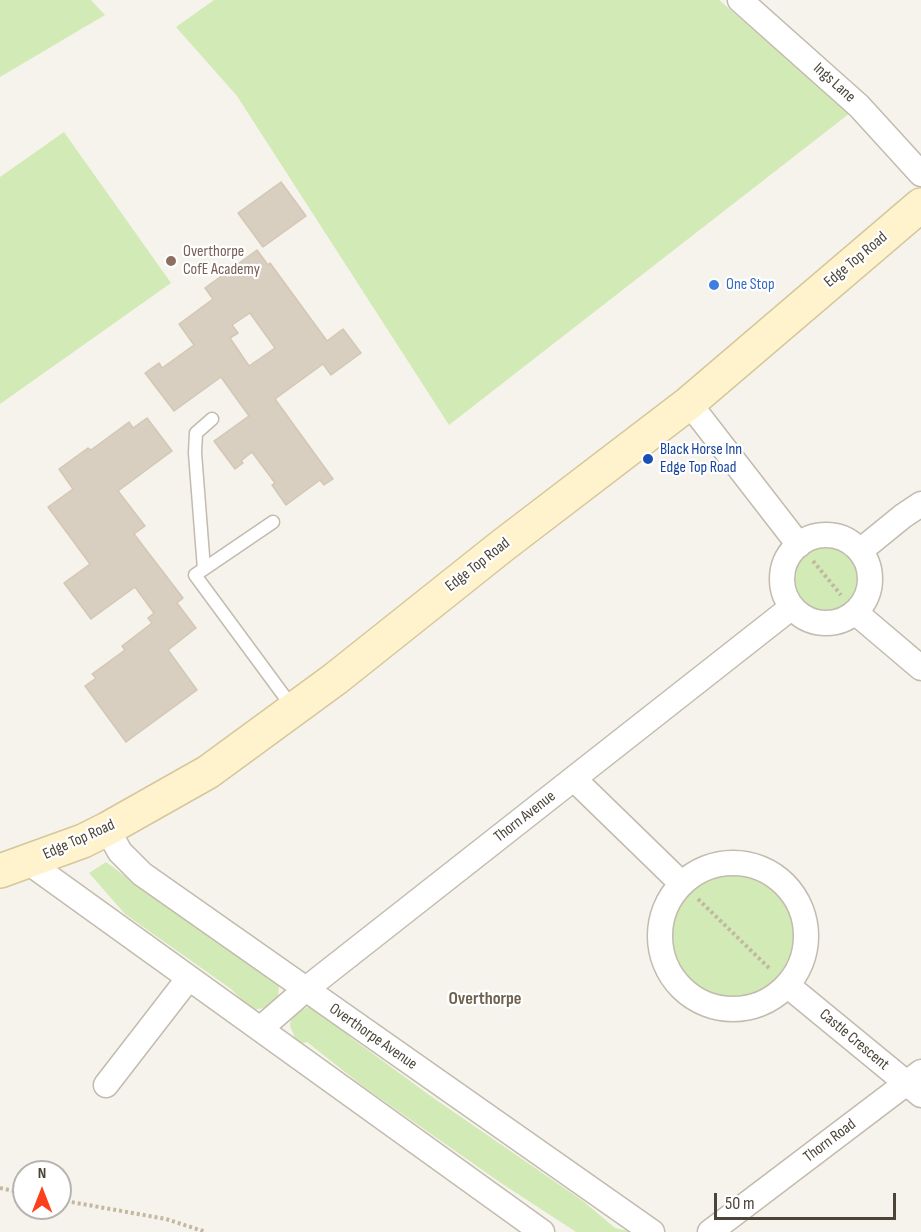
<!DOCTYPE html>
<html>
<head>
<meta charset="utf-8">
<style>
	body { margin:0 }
	#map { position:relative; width:921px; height:1232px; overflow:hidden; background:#f6f3ec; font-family:"Sofia Sans Condensed",sans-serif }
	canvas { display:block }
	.north { position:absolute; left:12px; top:1160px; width:60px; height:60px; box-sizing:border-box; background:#fff; border:2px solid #b7b4b0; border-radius:50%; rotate:0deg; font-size:16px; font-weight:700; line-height:24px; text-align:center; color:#4b4439 }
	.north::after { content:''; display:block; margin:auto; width:21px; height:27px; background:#fc3f1d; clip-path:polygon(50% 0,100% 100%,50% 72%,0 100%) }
	.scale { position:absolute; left:714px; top:1193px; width:182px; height:27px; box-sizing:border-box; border:3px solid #4b4439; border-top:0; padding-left:8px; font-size:18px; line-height:21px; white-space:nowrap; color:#4b4439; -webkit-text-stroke:4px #fff; paint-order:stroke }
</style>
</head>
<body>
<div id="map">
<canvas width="921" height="1232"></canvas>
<div class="north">N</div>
<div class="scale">50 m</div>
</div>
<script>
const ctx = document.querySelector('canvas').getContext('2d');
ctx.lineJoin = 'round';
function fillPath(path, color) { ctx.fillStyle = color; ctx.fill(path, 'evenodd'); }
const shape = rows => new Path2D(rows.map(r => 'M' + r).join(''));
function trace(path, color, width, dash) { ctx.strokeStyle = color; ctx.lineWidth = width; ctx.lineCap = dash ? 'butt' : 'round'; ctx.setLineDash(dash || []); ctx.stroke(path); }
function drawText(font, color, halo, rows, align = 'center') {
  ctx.font = font + ' "Sofia Sans Condensed",sans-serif'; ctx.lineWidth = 4.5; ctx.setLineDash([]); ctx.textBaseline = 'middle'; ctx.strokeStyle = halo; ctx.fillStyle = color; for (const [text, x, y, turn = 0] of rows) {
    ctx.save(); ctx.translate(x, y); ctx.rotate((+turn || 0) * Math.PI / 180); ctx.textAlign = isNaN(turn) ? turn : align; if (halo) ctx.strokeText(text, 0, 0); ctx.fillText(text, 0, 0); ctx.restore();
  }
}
fillPath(shape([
	[0,0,91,0,105,15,0,77],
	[214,0,719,0,850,113,449,425,237,96,176,27],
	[64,132,171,283,0,404,0,177],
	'782 579a44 44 0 1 1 88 0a44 44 0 1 1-88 0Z',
	[106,862,152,896,279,986,278,999,270,1007,252,1010,231,989,125,914,89,873],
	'660 936a73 73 0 1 1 146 0a73 73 0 1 1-146 0Z',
	[310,1006,348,1029,350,1037,432,1097,583,1201,615,1228,632,1232,576,1232,501,1183,364,1087,307,1042,298,1045,290,1026,291,1018,300,1011]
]), '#d2eab5');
const building = shape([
	[281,182,306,216,263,247,238,213,281,182],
	[257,250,268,265,270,263,327,341,343,329,361,353,331,375,323,364,275,399,333,479,324,485,320,480,286,505,272,485,275,483,252,452,241,461,243,463,235,469,214,441,249,416,221,377,174,411,145,373,159,363,162,368,194,345,179,324,213,299,205,288,257,250],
	[250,313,275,348,249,366,230,338,238,333,232,325,250,313],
	[147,418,172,451,118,491,145,526,134,534,183,598,177,603,196,628,168,650,197,690,126,742,85,686,96,678,92,674,125,650,122,646,152,623,148,618,154,613,135,587,91,619,64,583,90,564,48,507,73,489,59,469,88,448,91,450,129,422,133,428,147,418]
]);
fillPath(building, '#d8cfc1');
trace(building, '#d3c7b4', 1.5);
const lane = shape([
	[273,522,195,575,293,708],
	[204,569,195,453,196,433,212,419]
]);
const street = shape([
	[740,0,859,106,921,174],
	[689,403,799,545],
	'782 579a44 44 0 1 1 88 0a44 44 0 1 1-88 0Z',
	[860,551,903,516,921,504],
	[855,612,921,668],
	[574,779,682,884],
	[107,829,120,852,142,874,652,1232],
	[28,862,542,1232],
	'660 936a73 73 0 1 1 146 0a73 73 0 1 1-146 0Z',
	[787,985,921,1095],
	[260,1029,306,989,792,607],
	[106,1085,188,979],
	[710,1232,921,1072]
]);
const secondary = shape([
	[0,871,83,841,107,829,208,772,335,679,502,546,689,403,921,205]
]);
trace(lane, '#c2bbae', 15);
trace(street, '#c2bbae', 27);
trace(secondary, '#d6c79b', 36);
trace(shape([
	[813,561,841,595],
	[698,899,770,969],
	[0,1188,24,1193],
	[60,1200,166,1219,206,1232]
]), '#c4b79f', 4, [3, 3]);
trace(lane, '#fff', 12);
trace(street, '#fff', 24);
trace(secondary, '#fff3cd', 33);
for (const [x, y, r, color] of [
	[171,261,6,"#8d6e63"],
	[714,285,6,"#3f7fe0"],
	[648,459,6,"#1a4fb4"]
]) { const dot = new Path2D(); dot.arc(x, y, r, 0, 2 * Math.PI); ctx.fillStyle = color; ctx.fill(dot); trace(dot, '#fff', 2); }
drawText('16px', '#4b4439', '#fff', [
	["Ings Lane",834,83,42],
	["Edge Top Road",856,260,-40],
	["Edge Top Road",478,565,-38],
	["Thorn Avenue",525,817,-38],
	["Edge Top Road",79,840,-24],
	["Overthorpe Avenue",373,1037,35],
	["Castle Crescent",854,1040,40],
	["Thorn Road",830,1141,-37]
]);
drawText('16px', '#785e54', '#fff', [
	["Overthorpe",183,252],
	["CofE Academy",183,270]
], 'left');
drawText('16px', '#366cbe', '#fff', [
	["One Stop",726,285]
], 'left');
drawText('16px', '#164399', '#fff', [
	["Black Horse Inn",660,450],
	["Edge Top Road",660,468]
], 'left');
drawText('bold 18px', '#6e6250', '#fff', [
	["Overthorpe",485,999]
]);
</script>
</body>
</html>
